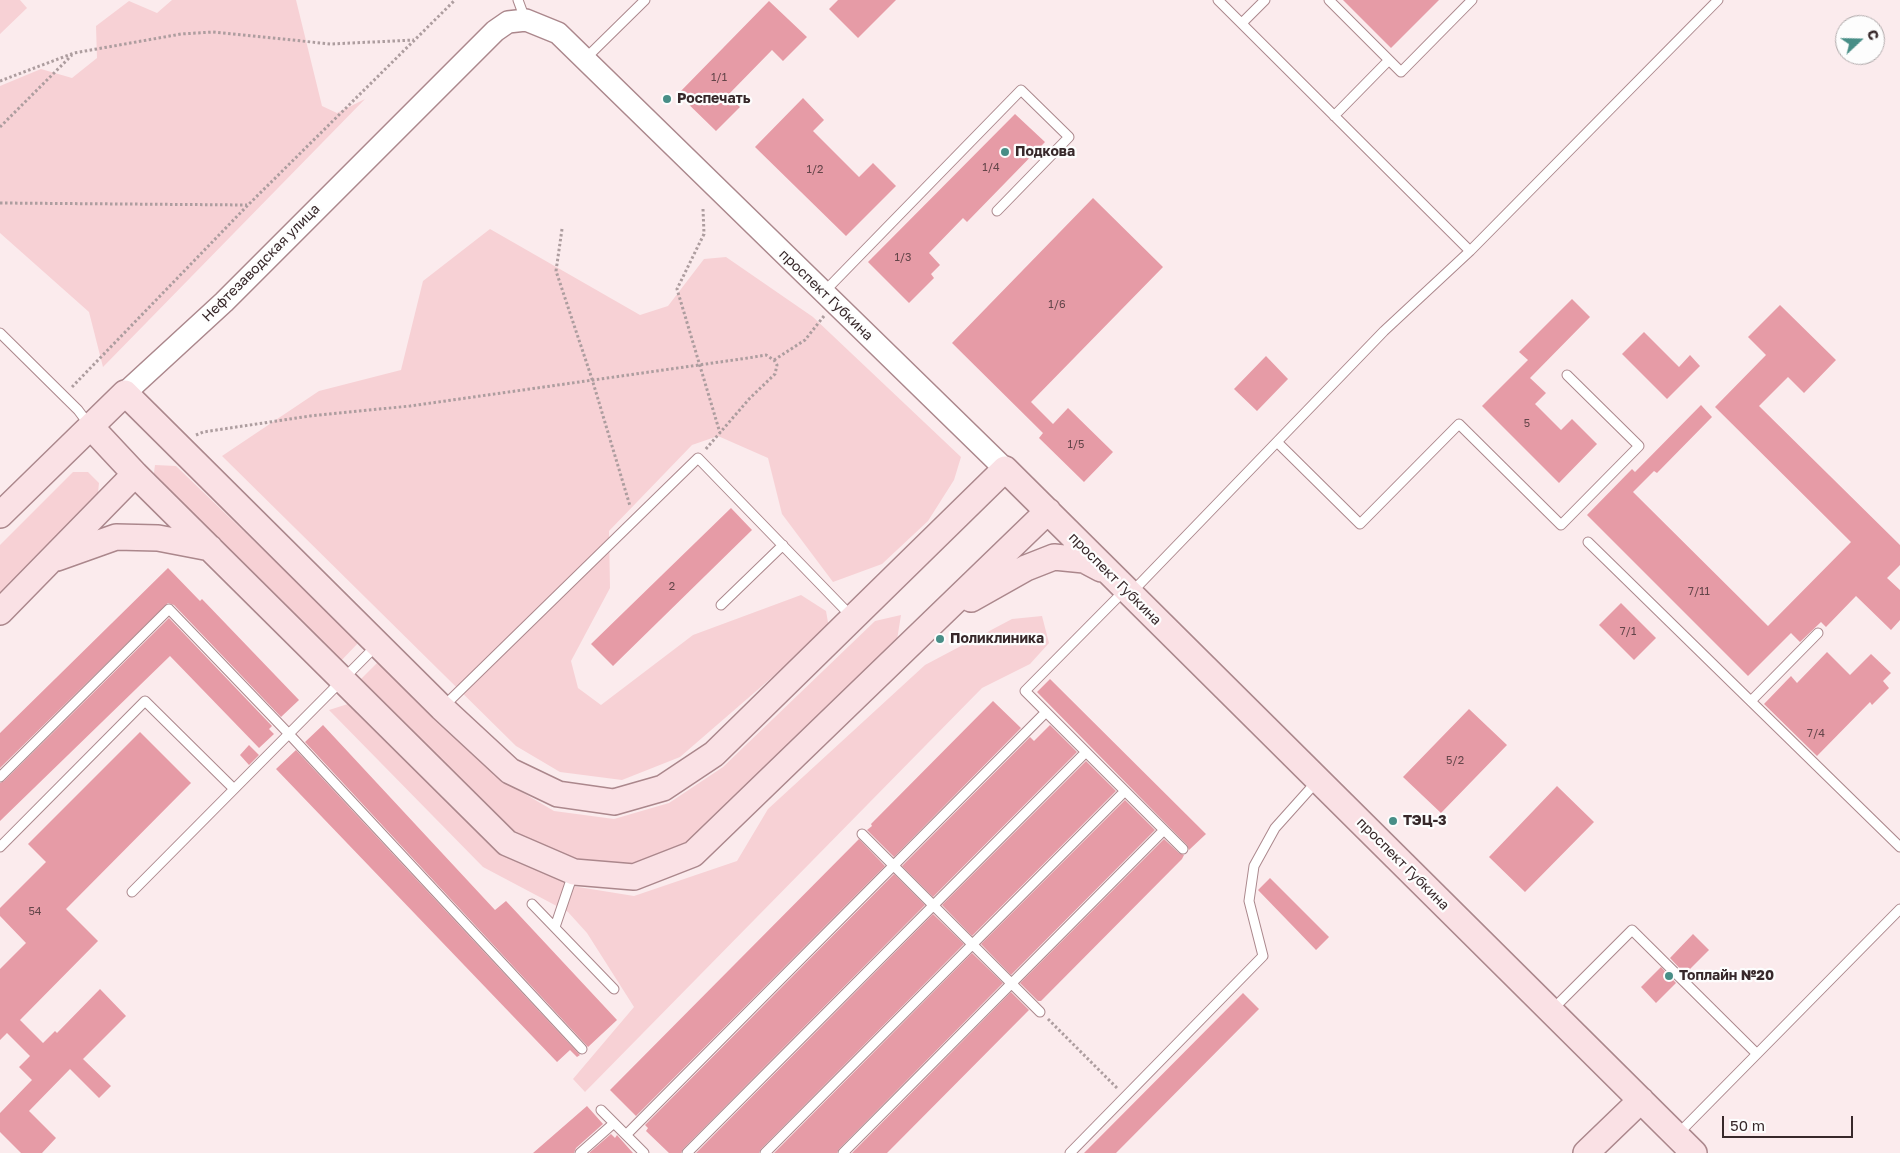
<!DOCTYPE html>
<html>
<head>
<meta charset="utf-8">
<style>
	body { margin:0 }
	#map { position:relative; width:1900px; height:1153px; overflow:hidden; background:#fbebed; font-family:"Golos Text",sans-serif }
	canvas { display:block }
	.north { position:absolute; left:1835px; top:15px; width:50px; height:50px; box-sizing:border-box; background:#fdfdfd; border:1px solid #aea8a9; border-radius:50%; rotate:69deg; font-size:14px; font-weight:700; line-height:20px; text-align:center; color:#37282a }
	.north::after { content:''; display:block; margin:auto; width:18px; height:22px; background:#488e87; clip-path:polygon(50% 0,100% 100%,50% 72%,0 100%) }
	.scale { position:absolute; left:1722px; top:1116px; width:131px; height:22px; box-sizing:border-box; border:2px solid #37282a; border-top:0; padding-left:6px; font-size:15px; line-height:18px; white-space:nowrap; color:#37282a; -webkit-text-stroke:4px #fdfdfd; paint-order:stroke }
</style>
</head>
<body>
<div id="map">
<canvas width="1900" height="1153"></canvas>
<div class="north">С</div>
<div class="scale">50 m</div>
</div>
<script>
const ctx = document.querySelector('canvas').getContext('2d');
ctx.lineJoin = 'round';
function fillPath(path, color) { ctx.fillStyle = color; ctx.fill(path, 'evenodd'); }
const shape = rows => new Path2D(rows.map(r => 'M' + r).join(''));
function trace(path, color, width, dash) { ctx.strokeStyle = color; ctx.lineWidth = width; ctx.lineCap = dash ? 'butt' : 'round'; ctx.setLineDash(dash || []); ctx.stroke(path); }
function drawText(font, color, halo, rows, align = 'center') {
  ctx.font = font + ' "Golos Text",sans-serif'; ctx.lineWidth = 4.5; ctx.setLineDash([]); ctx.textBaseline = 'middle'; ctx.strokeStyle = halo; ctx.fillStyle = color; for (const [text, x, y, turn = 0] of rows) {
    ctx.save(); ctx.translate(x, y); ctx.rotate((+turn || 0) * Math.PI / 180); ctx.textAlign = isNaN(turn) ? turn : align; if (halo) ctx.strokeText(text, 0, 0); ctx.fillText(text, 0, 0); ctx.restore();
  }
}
fillPath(shape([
	[0,0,20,0,27,8,0,34],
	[172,0,296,0,322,106,337,113,365,99,103,367,89,312,0,233,0,86,41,69,72,78,97,58,96,26,129,1,157,13],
	[490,229,640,315,668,306,704,259,726,257,813,317,961,457,954,480,928,521,882,564,833,582,782,514,768,458,718,436,692,445,609,531,610,588,571,661,578,688,601,705,693,635,801,595,826,611,829,628,680,757,622,780,560,772,516,746,222,456,319,391,401,370,423,281],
	[155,465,176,466,359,642,339,663,153,480],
	[73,472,88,472,99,483,97,502,0,599,0,545],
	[901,615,896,646,688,845,630,869,575,862,514,836,358,682,379,661,503,781,554,811,614,819,669,803,723,767,875,621],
	[1042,616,1049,643,1030,664,982,688,585,1092,573,1079,634,1007,587,933,568,912,483,867,329,710,351,703,504,855,572,886,634,896,737,861,768,809,925,665,1012,619]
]), '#f7d1d5');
fillPath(shape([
	[838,0,896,0,858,38,829,9],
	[1343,0,1439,0,1391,48],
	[769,1,807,37,783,61,772,50,728,95,740,107,716,131,678,94],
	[803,98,824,120,813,131,859,177,873,163,896,186,846,236,755,147],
	[1015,114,1045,142,967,222,963,218,929,253,940,265,931,274,934,278,909,303,868,262],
	[1093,198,1163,267,1031,402,1053,424,1068,408,1113,452,1084,482,1039,438,1043,433,952,343],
	[1572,299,1590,317,1530,378,1546,393,1535,404,1561,430,1572,419,1597,444,1559,483,1482,406,1528,360,1519,352],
	[1780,305,1836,360,1804,393,1788,377,1759,406,1900,545,1900,565,1887,578,1900,590,1900,620,1891,630,1856,596,1826,627,1821,622,1800,642,1791,633,1748,676,1587,515,1632,469,1635,472,1701,405,1712,417,1657,473,1654,471,1633,492,1768,626,1851,542,1715,407,1766,355,1748,337],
	[1644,332,1679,367,1690,355,1700,366,1667,399,1622,354],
	[1266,356,1288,379,1257,411,1234,389],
	[731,508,752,530,613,666,591,644],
	[168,568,200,601,202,599,299,700,281,717,174,605,168,603,0,768,0,733],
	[1621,603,1656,638,1634,660,1599,625],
	[169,618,272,726,269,729,274,734,259,748,170,656,0,821,0,783,4,781],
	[1827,652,1850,675,1871,654,1891,673,1883,681,1889,688,1872,705,1870,702,1817,756,1764,704,1791,676,1797,683],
	[1050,679,1206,834,1189,850,1187,845,1037,692],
	[993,701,1021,728,894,857,867,830,872,826,871,824],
	[1469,709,1507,745,1441,813,1403,777],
	[323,725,495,910,506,901,617,1020,588,1047,305,742],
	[1050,725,1077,752,933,897,902,866,1030,737,1034,741],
	[140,732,191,783,66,909,98,941,20,1020,43,1043,55,1031,57,1033,100,989,126,1016,83,1059,111,1086,99,1098,70,1069,29,1111,56,1138,42,1153,21,1153,0,1132,0,1113,32,1080,19,1067,30,1056,7,1033,0,1040,0,969,26,943,0,916,0,908,46,862,28,844],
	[249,745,259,755,249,765,240,755],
	[296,750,580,1055,577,1057,570,1050,557,1062,276,769],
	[1086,761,1116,791,972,936,942,905],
	[1557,786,1594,822,1525,892,1489,857],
	[1125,800,1155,830,1011,975,981,944],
	[859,839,885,866,636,1116,610,1090],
	[1164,839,1179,853,1184,855,1182,859,1041,1001,1038,1001,1020,983],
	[894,874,925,905,683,1149,681,1153,669,1153,646,1131,648,1128,645,1125],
	[1270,878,1329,937,1316,950,1258,890],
	[933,914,964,944,761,1149,759,1153,696,1153],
	[1693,934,1709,950,1685,974,1670,958],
	[972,953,1003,983,839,1149,837,1153,774,1153],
	[1661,967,1676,983,1656,1003,1641,987],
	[1011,992,1029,1010,887,1153,852,1153],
	[1243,993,1259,1009,1116,1153,1084,1153],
	[587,1106,603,1124,576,1148,574,1153,533,1153],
	[611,1134,615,1138,617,1135,633,1153,589,1153]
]), '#e69ba6');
const service = shape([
	[518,0,525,19],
	[1218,0,1470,251],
	[1329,0,1401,72,1472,0],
	[1242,23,1265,0],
	[585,59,645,0],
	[1334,116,1389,60],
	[824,292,1021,90,1069,137,997,211],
	[0,333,78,410,90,426],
	[1277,442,1360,524,1459,424,1561,525,1639,446,1567,375],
	[1588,542,1900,847],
	[1125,590,1025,691,1183,849],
	[1131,593,1384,331,1470,251,1718,0],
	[721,605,783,545],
	[1751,701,1818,633],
	[444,706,698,458,852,617],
	[0,777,169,609,289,734,582,1049],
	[862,834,1040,1012],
	[0,847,145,701,234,789],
	[132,892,377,645],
	[532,904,614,989],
	[555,927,573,874],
	[1552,1010,1632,930,1757,1054],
	[601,1110,644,1153],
	[626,1135,1046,712],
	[1677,1135,1900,909],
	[580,1153,614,1123],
	[687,1153,1086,752],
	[765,1153,1125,791],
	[843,1153,1164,830],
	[1070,1153,1263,956,1249,901,1254,866,1275,828,1318,780]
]);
const tertiary = shape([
	[125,393,224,302,495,31,508,22,526,20,558,33,1005,469]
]);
const secondary = shape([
	[91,427,135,474,507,843,574,872,634,877,693,854,1048,511],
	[0,515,125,393,442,708,510,771,558,794,614,802,663,788,714,754,1005,469,1694,1153],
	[57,558,116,537,158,538,210,548],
	[971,599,1026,568,1054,557,1084,560,1101,569],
	[0,612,135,474],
	[1586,1153,1641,1100]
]);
trace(service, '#ab878c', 11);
trace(tertiary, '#ab878c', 24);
trace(secondary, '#ab878c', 28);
trace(shape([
	[0,81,74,53,181,34,213,32,331,44,414,40],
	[0,127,72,55],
	[0,203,247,205],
	[703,209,704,234,677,289,720,433],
	[562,229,556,271,592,379,630,506],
	[774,360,805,340,824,316],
	[72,387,248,205,455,0],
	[196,435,203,432,310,416,410,406,748,358,766,355,774,360,777,365,775,374,750,398,705,450],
	[1048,1019,1118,1089]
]), '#ad9d9f', 3, [2.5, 2.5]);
trace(service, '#fff', 9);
trace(tertiary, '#fff', 21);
trace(secondary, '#fae1e5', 25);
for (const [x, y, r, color] of [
	[667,99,5,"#488e87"],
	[1005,152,5,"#488e87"],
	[940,639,5,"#488e87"],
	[1393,821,5,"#488e87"],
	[1669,976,5,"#488e87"]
]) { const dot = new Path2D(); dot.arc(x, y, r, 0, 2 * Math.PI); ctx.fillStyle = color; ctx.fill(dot); trace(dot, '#fdfdfd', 2); }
drawText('11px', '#634549', null, [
	["1/1",719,78],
	["1/4",991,168],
	["1/2",815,170],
	["1/3",903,258],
	["1/6",1057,305],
	["5",1527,424],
	["1/5",1076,445],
	["2",672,587],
	["7/11",1699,592],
	["7/1",1628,632],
	["7/4",1816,734],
	["5/2",1455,761],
	["54",35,912]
]);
drawText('bold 14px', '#37282a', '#fdfdfd', [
	["Роспечать",677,99],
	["Подкова",1015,152],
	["Поликлиника",950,639],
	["ТЭЦ-3",1403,821],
	["Топлайн №20",1679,976]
], 'left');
drawText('14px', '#37282a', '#fdfdfd', [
	["Нефтезаводская улица",261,263,-45],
	["проспект Губкина",826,295,44],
	["проспект Губкина",1115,579,45],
	["проспект Губкина",1403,864,45]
]);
</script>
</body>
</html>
